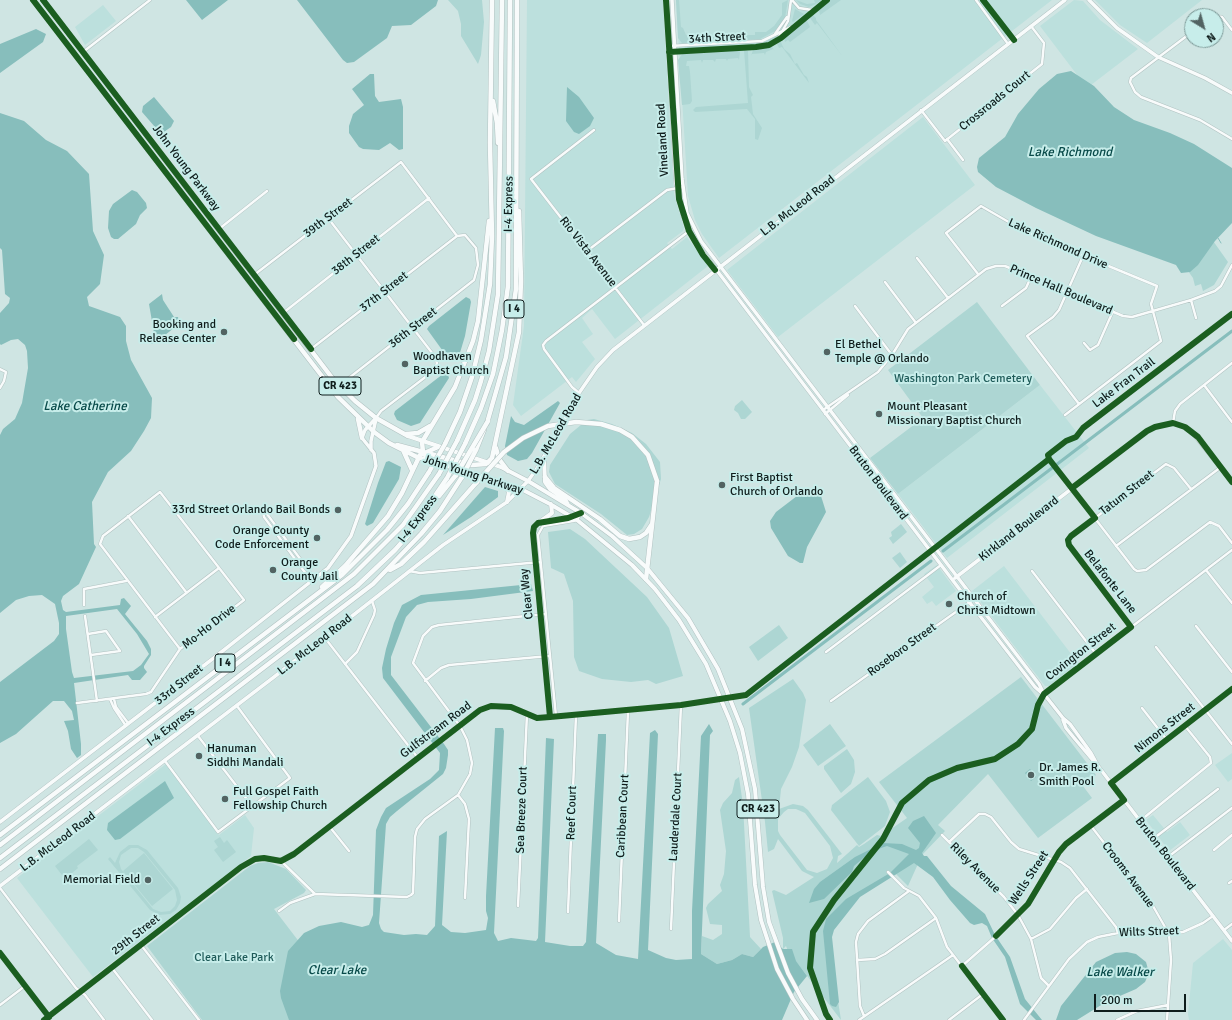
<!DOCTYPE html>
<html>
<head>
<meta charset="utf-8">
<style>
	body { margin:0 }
	#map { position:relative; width:1232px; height:1020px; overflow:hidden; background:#cfe5e3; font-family:Signika,sans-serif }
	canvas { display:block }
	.north { position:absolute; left:1184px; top:8px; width:40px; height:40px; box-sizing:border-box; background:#c7edea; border:1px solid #7d9a98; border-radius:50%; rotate:143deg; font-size:11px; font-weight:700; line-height:16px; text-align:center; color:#0f1d1c }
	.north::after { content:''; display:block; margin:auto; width:14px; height:18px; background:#526362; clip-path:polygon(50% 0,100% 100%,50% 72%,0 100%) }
	.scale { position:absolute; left:1094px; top:994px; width:92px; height:18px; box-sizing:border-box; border:2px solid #0f1d1c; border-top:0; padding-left:5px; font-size:12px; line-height:14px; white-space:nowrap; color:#0f1d1c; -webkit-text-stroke:3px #c7edea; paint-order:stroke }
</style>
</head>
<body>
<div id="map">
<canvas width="1232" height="1020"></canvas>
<div class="north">N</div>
<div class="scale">200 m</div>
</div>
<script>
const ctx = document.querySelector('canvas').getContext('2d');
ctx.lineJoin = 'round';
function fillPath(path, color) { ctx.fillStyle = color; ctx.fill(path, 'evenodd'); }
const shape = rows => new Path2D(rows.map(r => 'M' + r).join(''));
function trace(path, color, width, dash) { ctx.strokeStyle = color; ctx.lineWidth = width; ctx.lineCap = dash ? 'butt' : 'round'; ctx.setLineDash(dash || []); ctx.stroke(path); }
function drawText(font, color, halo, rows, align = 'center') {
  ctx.font = font + ' Signika,sans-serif'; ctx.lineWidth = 4; ctx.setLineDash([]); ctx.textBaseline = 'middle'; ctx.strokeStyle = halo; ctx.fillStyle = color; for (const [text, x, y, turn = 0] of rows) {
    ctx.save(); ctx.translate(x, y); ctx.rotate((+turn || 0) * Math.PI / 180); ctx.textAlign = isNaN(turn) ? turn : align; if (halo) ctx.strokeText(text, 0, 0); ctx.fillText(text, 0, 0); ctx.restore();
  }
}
fillPath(shape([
	[527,0,663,0,674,194,684,228,683,231,667,243,672,249,687,237,708,266,615,339,592,309,582,318,593,334,582,342,595,359,576,382,572,377,521,416,513,405,524,326],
	[676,0,1052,0,719,258,702,234,695,220,688,196],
	[1074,0,1083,1,1100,20,1138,49,1087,88,1040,26],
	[1095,0,1202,0,1147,43,1120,25],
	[103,5,116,21,85,45,75,27],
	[923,117,975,185,778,337,727,270],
	[1040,385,1089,448,947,558,898,494],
	[937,565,956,591,936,606,932,601,927,604,922,597,934,587,924,574],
	[1004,566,1078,663,1049,686,1045,686,972,591],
	[1232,753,1232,779,1228,782,1215,765],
	[166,764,219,835,245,815,254,828,251,856,93,977,17,878],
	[1153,815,1167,832,1180,822,1190,835,1169,851,1146,820],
	[1223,939,1232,950,1232,1020,1189,1020,1188,1014,1193,963]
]), '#bce0dd');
fillPath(shape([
	[448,0,482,0,484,22,481,55,478,64,461,36,461,24,458,11],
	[676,0,679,0,681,27,683,28,686,35,691,36,692,38,705,38,706,35,707,37,719,37,721,34,723,37,736,36,736,33,738,35,738,39,734,41,682,43,678,38],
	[788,0,785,18,775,31,760,39,747,40,744,39,744,33,745,35,755,35,755,32,766,32,774,26,782,15,782,3],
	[796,0,807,4,815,3,814,0,822,0,814,5,809,7,800,4],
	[831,0,841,0,820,15,819,10],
	[795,9,804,14,793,22,792,21],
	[813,15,816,18,816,20,843,57,817,23,815,25,810,18],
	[804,21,807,21,810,27,790,42,788,40,785,42,784,37],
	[778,35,773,40,766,44,744,45,765,42],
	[780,40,784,49,790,54,795,64,797,63,804,75,807,77,809,83,782,47,779,48,777,44],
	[736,45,739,45,682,49,686,47],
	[771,46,775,51,773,49,766,52,765,55,764,53,752,54,751,56,753,50],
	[738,50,740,52,739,60,738,58,728,59,727,61,726,59,716,59,715,62,713,60,703,60,702,63,701,60,687,61,686,66,689,66,690,72,692,101,690,104,682,105,678,60,683,53],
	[744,50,748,51,749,87,753,95,751,97,753,114,762,128,758,140,755,139,755,119,747,109,695,112,693,110,696,107,748,103],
	[1211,238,1228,262,1214,285,1203,291,1201,284,1195,286,1193,278,1181,261],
	[977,302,1040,385,898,494,870,458,923,418,888,370],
	[742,400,752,412,745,419,741,419,738,413,734,410,735,406],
	[594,419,612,424,632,433,646,444,660,462,661,479,649,517,642,529,634,534,627,535,601,514,555,484,549,472,550,465,570,434,587,420],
	[901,524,907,532,893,544,889,538,892,536,891,532],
	[570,529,585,539,647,597,669,628,683,676,656,684,648,680,631,682,602,679,579,671,574,657,573,601,564,574,551,568,548,532],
	[900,552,907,562,900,568,892,558],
	[779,625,788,638,758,661,749,647],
	[1021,677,1096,775,1083,786,1092,798,1038,838,988,774,938,825,945,831,922,855,908,886,896,874,853,898,827,930,841,1020,788,951,786,946,783,949,783,938,772,891,774,890,786,895,814,877,802,871,778,839,774,849,768,852,765,822,749,708,793,679,803,693,806,700,799,747,792,767,781,789,779,809,793,804,803,806,808,810,842,854,838,856,837,863,857,845,859,847,864,844,877,835,881,836,907,818,879,782],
	[788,809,796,809,805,813,830,846,833,858,827,869,817,873,807,870,780,835,778,831,778,819,784,812],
	[830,724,846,746,818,766,803,745],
	[847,749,854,760,855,772,851,784,841,793,824,769,824,766],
	[739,777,743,805,750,937,761,949,753,957,742,954,732,960,717,964,701,954,702,936,713,940,722,934,722,925,710,924,706,908,708,904,722,891,720,885,724,874,726,851,720,810,723,803,732,793,735,780],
	[868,777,886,801,890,812,885,826,859,846,831,810,832,805],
	[220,837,224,843,227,840,236,852,223,862,214,850,218,847,214,841],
	[89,839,98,850,77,866,78,868,65,879,55,866],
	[129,845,138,845,147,850,178,888,181,897,180,903,176,910,170,914,159,915,150,910,108,859,110,857,115,863,120,852],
	[131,848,138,848,144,852,175,890,177,900,175,906,170,911,161,912,153,909,121,869,119,862,121,855],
	[144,853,173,889,152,906,123,871],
	[268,862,286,869,306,890,304,893,274,909,359,1020,202,1020,147,946,250,866,258,863]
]), '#add6d3');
fillPath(shape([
	[186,0,228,0,202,20],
	[297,0,438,0,436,6,411,25,392,26,387,38,354,62,347,63,343,60],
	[36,29,46,34,43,42,0,73,0,44],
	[1071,71,1094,86,1114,107,1134,120,1170,133,1194,144,1232,168,1232,223,1215,241,1198,265,1190,272,1181,273,1176,265,1096,236,1036,208,996,187,978,172,977,167,979,158,1005,137,1018,114,1039,89,1057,74],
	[370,74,374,74,375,96,379,102,401,99,403,107,403,149,399,150,390,143,379,150,363,149,359,147,349,133,349,126,353,114,364,105,352,89],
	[567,87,579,97,594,118,590,126,579,134,574,132,566,121],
	[154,97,174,121,171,127,161,134,142,112,143,106],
	[0,113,24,121,46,140,67,151,89,174,93,231,104,255,100,284,87,297,89,306,120,317,126,326,126,341,131,360,152,398,151,418,144,431,131,451,108,472,92,502,94,544,96,547,79,584,63,596,61,601,63,610,66,612,120,605,121,599,124,598,131,606,125,614,147,641,151,649,151,655,144,666,144,668,147,672,140,680,132,680,128,675,74,683,81,744,81,755,77,758,71,749,68,731,64,721,74,720,72,711,64,701,53,701,16,734,0,743,0,682,54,641,59,634,59,623,55,604,42,595,29,596,16,600,0,613,0,435,3,429,15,419,22,403,28,368,27,351,25,345,18,339,11,340,1,345,0,344,0,313,9,303,10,298,5,294,2,250,0,248],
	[117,609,137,634,149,654,141,665,133,671,74,678,72,672,66,629,66,616],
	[132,190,137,192,146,203,147,208,140,215,136,224,118,239,114,239,111,237,108,228,109,211,113,204],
	[162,294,163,300,174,317,178,317,180,327,174,328,156,342,151,344,154,333,149,304],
	[466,297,470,299,471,302,465,336,459,356,456,360,450,361,427,329,429,326],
	[443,374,448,375,449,378,420,423,411,426,397,420,394,414,395,411],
	[558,401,560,403,532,453,527,459,518,461,507,455,505,446,511,416,515,422,524,425],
	[389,461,401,467,399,479,373,523,367,526,365,524,378,483,386,462],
	[485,487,498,491,498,497,471,517,443,535],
	[810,493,821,496,826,512,807,547,803,563,800,563,788,556,771,528,770,521,776,512,797,496],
	[531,584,533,591,471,599,428,602,417,605,406,617,391,657,391,675,444,744,448,750,448,755,446,768,443,774,397,811,390,817,386,824,379,923,381,929,384,932,404,935,416,934,427,935,435,926,439,836,447,831,442,925,451,932,465,933,486,930,488,918,486,911,486,896,495,728,503,728,504,731,494,933,498,941,511,938,536,941,538,938,546,738,554,739,545,942,570,946,583,946,586,942,598,734,606,734,606,740,596,943,616,955,638,959,650,733,655,730,658,734,648,950,666,958,676,960,692,959,692,911,701,736,709,724,713,731,710,735,701,954,717,964,732,960,742,954,753,957,763,947,775,942,783,949,792,949,796,961,807,976,794,992,782,1020,289,1020,281,998,280,991,288,951,304,933,319,926,341,922,362,927,369,925,373,915,376,830,381,817,386,808,430,779,439,770,440,753,383,678,382,668,386,649,394,623,402,605,421,595],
	[1030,769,1036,777,1031,781,1025,773],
	[165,781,174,798,120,839,115,840,107,830,108,823],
	[924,816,936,833,922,853,924,856,927,856,951,886,985,914,995,935,1010,957,1025,999,1042,1020,1036,1020,1020,1004,1005,957,992,938,987,926,982,923,974,925,970,923,950,900,933,877,914,863,860,897,834,930,832,937,839,1002,836,1007,832,1006,830,1004,823,931,826,919,846,899,890,873,909,854,887,846,881,848,867,855,854,866,852,872,824,899,809,903,814,889,820,882,855,857,883,843,902,844,916,850,919,848,920,843,908,828,913,821],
	[1127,952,1136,954,1146,962,1149,973,1145,982,1136,989,1106,1002,1077,1020,1056,1020,1061,1006,1096,962,1115,953]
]), '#87bebc');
trace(shape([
	[1218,238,1221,243]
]), '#87bebc', 1);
trace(shape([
	[943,551,1232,331],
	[743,704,931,561]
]), '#87bebc', 3);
const street = shape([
	[792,0,799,8,812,10],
	[976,0,1008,44],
	[983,0,1014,40],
	[1216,16,1222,17,1232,30],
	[1192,32,1131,78,1130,82,1135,92,1141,97,1200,120,1232,139],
	[775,34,787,17],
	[774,41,779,37,788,21,791,0],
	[669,46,762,41,791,27],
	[83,52,150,0],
	[669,52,756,47,769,45,781,38,827,0],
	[921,110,945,141,1042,64,1044,43,1031,26],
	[594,130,531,179,644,325],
	[947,139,963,160],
	[328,218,436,358,437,364,432,372,381,411,376,418],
	[219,229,267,191],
	[587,251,667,190,683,187],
	[917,258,948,298],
	[978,274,946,233,981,206,1026,232,1157,286,1151,304,1161,341,1065,415],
	[254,275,401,162,457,236],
	[885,282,916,323],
	[1191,300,1196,318],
	[855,306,892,355],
	[1002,306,1026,288,1031,277],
	[283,313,429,198],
	[1084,343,1090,350,1098,345,1113,311],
	[311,349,457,236],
	[0,369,6,372,4,381,0,388],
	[340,385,474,280,478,265,476,248,465,235,457,236],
	[1204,385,1232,422],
	[579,393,572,387,544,349,543,345,546,341,689,231],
	[1079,404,1027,336,1053,317,1059,310,1083,256],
	[823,410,878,372,892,355,908,329,986,269,996,266,1005,266,1123,316,1132,317,1191,300,1215,291,1221,286,1232,265],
	[825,414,848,395],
	[1173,423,1175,411,1180,404,1232,363],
	[1060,473,1134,569,1137,571,1146,570,1210,522,1219,526,1232,543],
	[263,512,264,517,312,582],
	[263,512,267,514,315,579],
	[128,516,186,592],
	[1116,546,1221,467],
	[1206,570,1232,603],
	[409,571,420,573,540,562],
	[1032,571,1096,654],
	[84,605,84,589,126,581],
	[85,616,97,701],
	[155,617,219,568],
	[1196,626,1232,672],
	[1131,627,1071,550,1068,540,1095,518,1166,464,1174,468,1191,489],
	[88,634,106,631,120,651,91,655],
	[325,638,418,758],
	[1156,647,1232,744],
	[826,652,941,565],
	[345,664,357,652,374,615,375,610,372,601],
	[425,681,441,668,449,665,549,656],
	[1044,694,1232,550],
	[110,699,114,708,126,726],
	[114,699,116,707,128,723],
	[831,701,974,599],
	[77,703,146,694,151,692,180,649,244,600,160,492,103,536,100,544,180,649],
	[1142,708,1167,740],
	[556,716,538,535,543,526,573,521,577,520,581,513],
	[550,717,533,533,534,527,538,523,568,518,580,513],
	[198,736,252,806],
	[165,761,218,832,290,778,237,706],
	[1111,783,1232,689],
	[458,795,465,804,469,819,465,898],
	[1140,821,1211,763,1210,757,1185,726],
	[329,826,349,851],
	[1091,826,1153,906,1169,934,1171,960,1167,1020],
	[942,835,1004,897,1018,915,1031,939,1041,978,1049,986],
	[1153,839,1218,789],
	[949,842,979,814,985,814,991,817,1011,842,1019,849,1061,862,1070,868,1116,927,1118,933],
	[1214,850,1232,835],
	[1168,857,1232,808],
	[281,861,294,854,480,710,491,706,511,707,537,718,681,705,671,929],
	[888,872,904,888,919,896,936,918,947,947,1003,1020],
	[1229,883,1232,881],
	[0,888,76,988,85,995,104,1020],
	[518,906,527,714],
	[279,911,290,903,315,894,407,897,411,895,413,893,415,837,417,829,425,819,458,795,470,774,472,763,467,740,460,726,413,663,423,636,432,627,439,625,545,614],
	[568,912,576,715],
	[619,921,628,711],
	[1224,930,1232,924],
	[1031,939,1050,929,1076,898,1087,889],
	[141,945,199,1020],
	[0,953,49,1017],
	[857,960,875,959,885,954,936,918],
	[962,966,1011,923,1028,904,1053,859,1066,844,1124,800],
	[112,968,152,1020],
	[0,1005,25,986],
	[864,1016,860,1006,856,942,858,934,868,921,909,891],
	[44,1020,248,862,264,858,281,861,315,894],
	[859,1020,953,955],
	[949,1020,983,994],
	[1024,1020,1069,959,1087,942,1098,937,1118,933,1169,934,1183,932,1203,923,1213,916],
	[1117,1020,1137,1011,1168,1005]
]);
const secondary = shape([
	[666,0,676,183,683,216,696,243,970,603,1035,687,1043,694],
	[672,0,682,179,687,213,701,241,1039,684,1044,694,1063,718,1070,724,1091,753,1098,766],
	[1089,0,1117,28,1158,57,1205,78,1232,93],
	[371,450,371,441,376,419],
	[955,578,1147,431,1155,427,1173,423,1185,427,1192,432,1232,482],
	[1063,720,1066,728,1075,739,1098,766,1232,941],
	[0,822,215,657,328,568,351,536,376,466,374,453,362,438,365,430,376,418],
	[0,886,274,677,443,545,507,502,528,481,538,467,579,393,597,367,613,350,1065,0]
]);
const primary = shape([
	[408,436,501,467,528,481,581,513,612,536,647,568,688,618,718,669,742,729,755,789,763,887,769,922,788,973,802,999,817,1020],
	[417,457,495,480,521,489,550,504,577,520,632,565,655,589,679,620,706,664,730,721,740,753,748,794,755,885,761,920,777,969,793,999,807,1020],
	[544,458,545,482,550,489,565,499,568,505],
	[504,483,509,492,507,502],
	[538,523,552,513,551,504]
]);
const highway = shape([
	[33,0,338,397,374,432,389,443,417,457],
	[43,0,333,379,355,401,376,418,408,436],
	[493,101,497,123,498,143],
	[358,419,362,438],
	[487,423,506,357,516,289,517,0],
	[406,434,418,433,430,426],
	[457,441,475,400,481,381,489,351,498,294,502,0],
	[445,444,460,412,472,377,481,340,490,284,492,236,490,143,492,0],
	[465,444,481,408,493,374,502,330,508,286,510,0],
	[397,445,472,465,486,464,492,458,519,332,521,281,519,211],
	[496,448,499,459,508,471],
	[403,450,412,470],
	[476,450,484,430],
	[429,461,423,452,422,442,455,387,473,341,478,321,489,221],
	[545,477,554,488,600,519,620,536,629,539,640,537,646,533,652,524],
	[439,496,456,475],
	[390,570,401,564,424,542,477,482],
	[646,579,657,481],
	[322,587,345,566,388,516,402,493,420,455,438,447],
	[0,835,342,575,387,530,408,504,429,472],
	[0,845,354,574,403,525,439,474],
	[0,858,357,586,395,550,409,534,447,478],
	[0,869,373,584,421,534,440,511,462,477]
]);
trace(street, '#b1c2c1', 3.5);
trace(secondary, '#b1c2c1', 4.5);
trace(primary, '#b1c2c1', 5);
trace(highway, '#b1c2c1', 5.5);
trace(street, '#f8fbfb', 2.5);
trace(secondary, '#f8fbfb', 3.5);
trace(primary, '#f8fbfb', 4);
trace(highway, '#f8fbfb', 4.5);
const highwayBridge = shape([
	[429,472,445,444],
	[439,474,457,441],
	[456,475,488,421],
	[462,477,476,450],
	[447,478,465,444],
	[477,482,504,452,523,438,548,426,576,422,601,424,620,430,632,437,648,455,657,481]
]);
trace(highwayBridge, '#b1c2c1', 5.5, []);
trace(highwayBridge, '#f8fbfb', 4.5);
trace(shape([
	[33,0,294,339],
	[43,0,311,349],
	[666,0,679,199,689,231,703,255,715,270],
	[983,0,1014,40],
	[669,52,756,47,769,45,781,38,827,0],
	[1072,488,1147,431,1155,427,1173,423,1185,427,1198,437,1232,482],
	[550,717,533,533,534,527,538,523,568,518,581,513],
	[996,936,1028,904,1059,852,1066,844,1124,800,1111,783,1232,689],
	[0,953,49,1017],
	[962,966,1003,1020],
	[44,1020,241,867,255,859,264,858,281,861,294,854,480,710,491,706,511,707,537,718,550,717,681,705,746,695,1049,459],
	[830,1020,826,1014,810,968,813,932,834,900,883,839,902,803,929,780,957,768,995,759,1018,744,1032,729,1038,705,1044,694,1131,627,1069,545,1068,540,1071,536,1095,518,1049,459,1048,455,1066,441,1076,437,1083,428,1232,314]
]), '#1b5e20', 6);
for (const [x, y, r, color] of [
	[224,332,4,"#526362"],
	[827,352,4,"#526362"],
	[405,364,4,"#526362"],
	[879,414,4,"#526362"],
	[722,485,4,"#526362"],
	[338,510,4,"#526362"],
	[317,538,4,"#526362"],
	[273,570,4,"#526362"],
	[949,604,4,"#526362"],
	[199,756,4,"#526362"],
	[1031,775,4,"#526362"],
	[225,799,4,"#526362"],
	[148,880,4,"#526362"]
]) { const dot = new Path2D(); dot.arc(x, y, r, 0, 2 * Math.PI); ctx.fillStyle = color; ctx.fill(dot); trace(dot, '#c7edea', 1.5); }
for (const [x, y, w] of [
	[514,309,20],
	[340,386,42],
	[225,663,20],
	[758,809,42]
]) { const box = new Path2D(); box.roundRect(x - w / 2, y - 9, w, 18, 3); ctx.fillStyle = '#c7edea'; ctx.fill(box); trace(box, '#0f1d1c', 1); }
drawText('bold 11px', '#0f1d1c', null, [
	["I 4",514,309],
	["CR 423",340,386],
	["I 4",225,663],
	["CR 423",758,809]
]);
drawText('12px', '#0f1d1c', '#c7edea', [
	["34th Street",717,38,-3],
	["Crossroads Court",995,101,-39],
	["Vineland Road",663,140,-93],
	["John Young Parkway",186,168,53],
	["I-4 Express",509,204,-89],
	["L.B. McLeod Road",798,206,-38],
	["39th Street",328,218,-37],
	["Lake Richmond Drive",1058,244,24],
	["Rio Vista Avenue",588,252,52],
	["38th Street",356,255,-38],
	["Prince Hall Boulevard",1061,290,23],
	["37th Street",384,292,-38],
	["36th Street",413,328,-38],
	["Lake Fran Trail",1124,383,-37],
	["L.B. McLeod Road",556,434,-60],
	["John Young Parkway",473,475,18],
	["Bruton Boulevard",878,483,53],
	["Tatum Street",1127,493,-38],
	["I-4 Express",418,519,-53],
	["Kirkland Boulevard",1019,529,-38],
	["Belafonte Lane",1110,582,52],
	["Clear Way",527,594,-96],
	["Mo-Ho Drive",209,627,-38],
	["L.B. McLeod Road",315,645,-38],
	["Roseboro Street",902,650,-36],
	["Covington Street",1081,652,-38],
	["33rd Street",179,685,-38],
	["I-4 Express",171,727,-37],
	["Nimons Street",1165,728,-38],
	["Gulfstream Road",436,730,-37],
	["Sea Breeze Court",522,810,-88],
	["Reef Court",572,813,-88],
	["Caribbean Court",623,816,-87],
	["Lauderdale Court",676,817,-87],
	["L.B. McLeod Road",58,842,-37],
	["Bruton Boulevard",1165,854,52],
	["Riley Avenue",975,868,45],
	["Crooms Avenue",1128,875,53],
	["Wells Street",1029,878,-57],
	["Wilts Street",1149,932,-2],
	["29th Street",136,935,-38]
]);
drawText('12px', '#0f1d1c', '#c7edea', [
	["Booking and",216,325,"right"],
	["Release Center",216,339,"right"],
	["El Bethel",835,345],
	["Temple @ Orlando",835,359],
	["Woodhaven",413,357],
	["Baptist Church",413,371],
	["Mount Pleasant",887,407],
	["Missionary Baptist Church",887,421],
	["First Baptist",730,478],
	["Church of Orlando",730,492],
	["33rd Street Orlando Bail Bonds",330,510,"right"],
	["Orange County",309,531,"right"],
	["Code Enforcement",309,545,"right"],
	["Orange",281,563],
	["County Jail",281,577],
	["Church of",957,597],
	["Christ Midtown",957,611],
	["Hanuman",207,749],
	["Siddhi Mandali",207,763],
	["Dr. James R.",1039,768],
	["Smith Pool",1039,782],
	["Full Gospel Faith",233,792],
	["Fellowship Church",233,806],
	["Memorial Field",140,880,"right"]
], 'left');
drawText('12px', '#1f5b59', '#c7edea', [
	["Washington Park Cemetery",963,379],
	["Clear Lake Park",234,958]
]);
drawText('italic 13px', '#084a49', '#c7edea', [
	["Lake Richmond",1070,153],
	["Lake Catherine",85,407],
	["Clear Lake",337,971],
	["Lake Walker",1120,973]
]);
</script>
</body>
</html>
